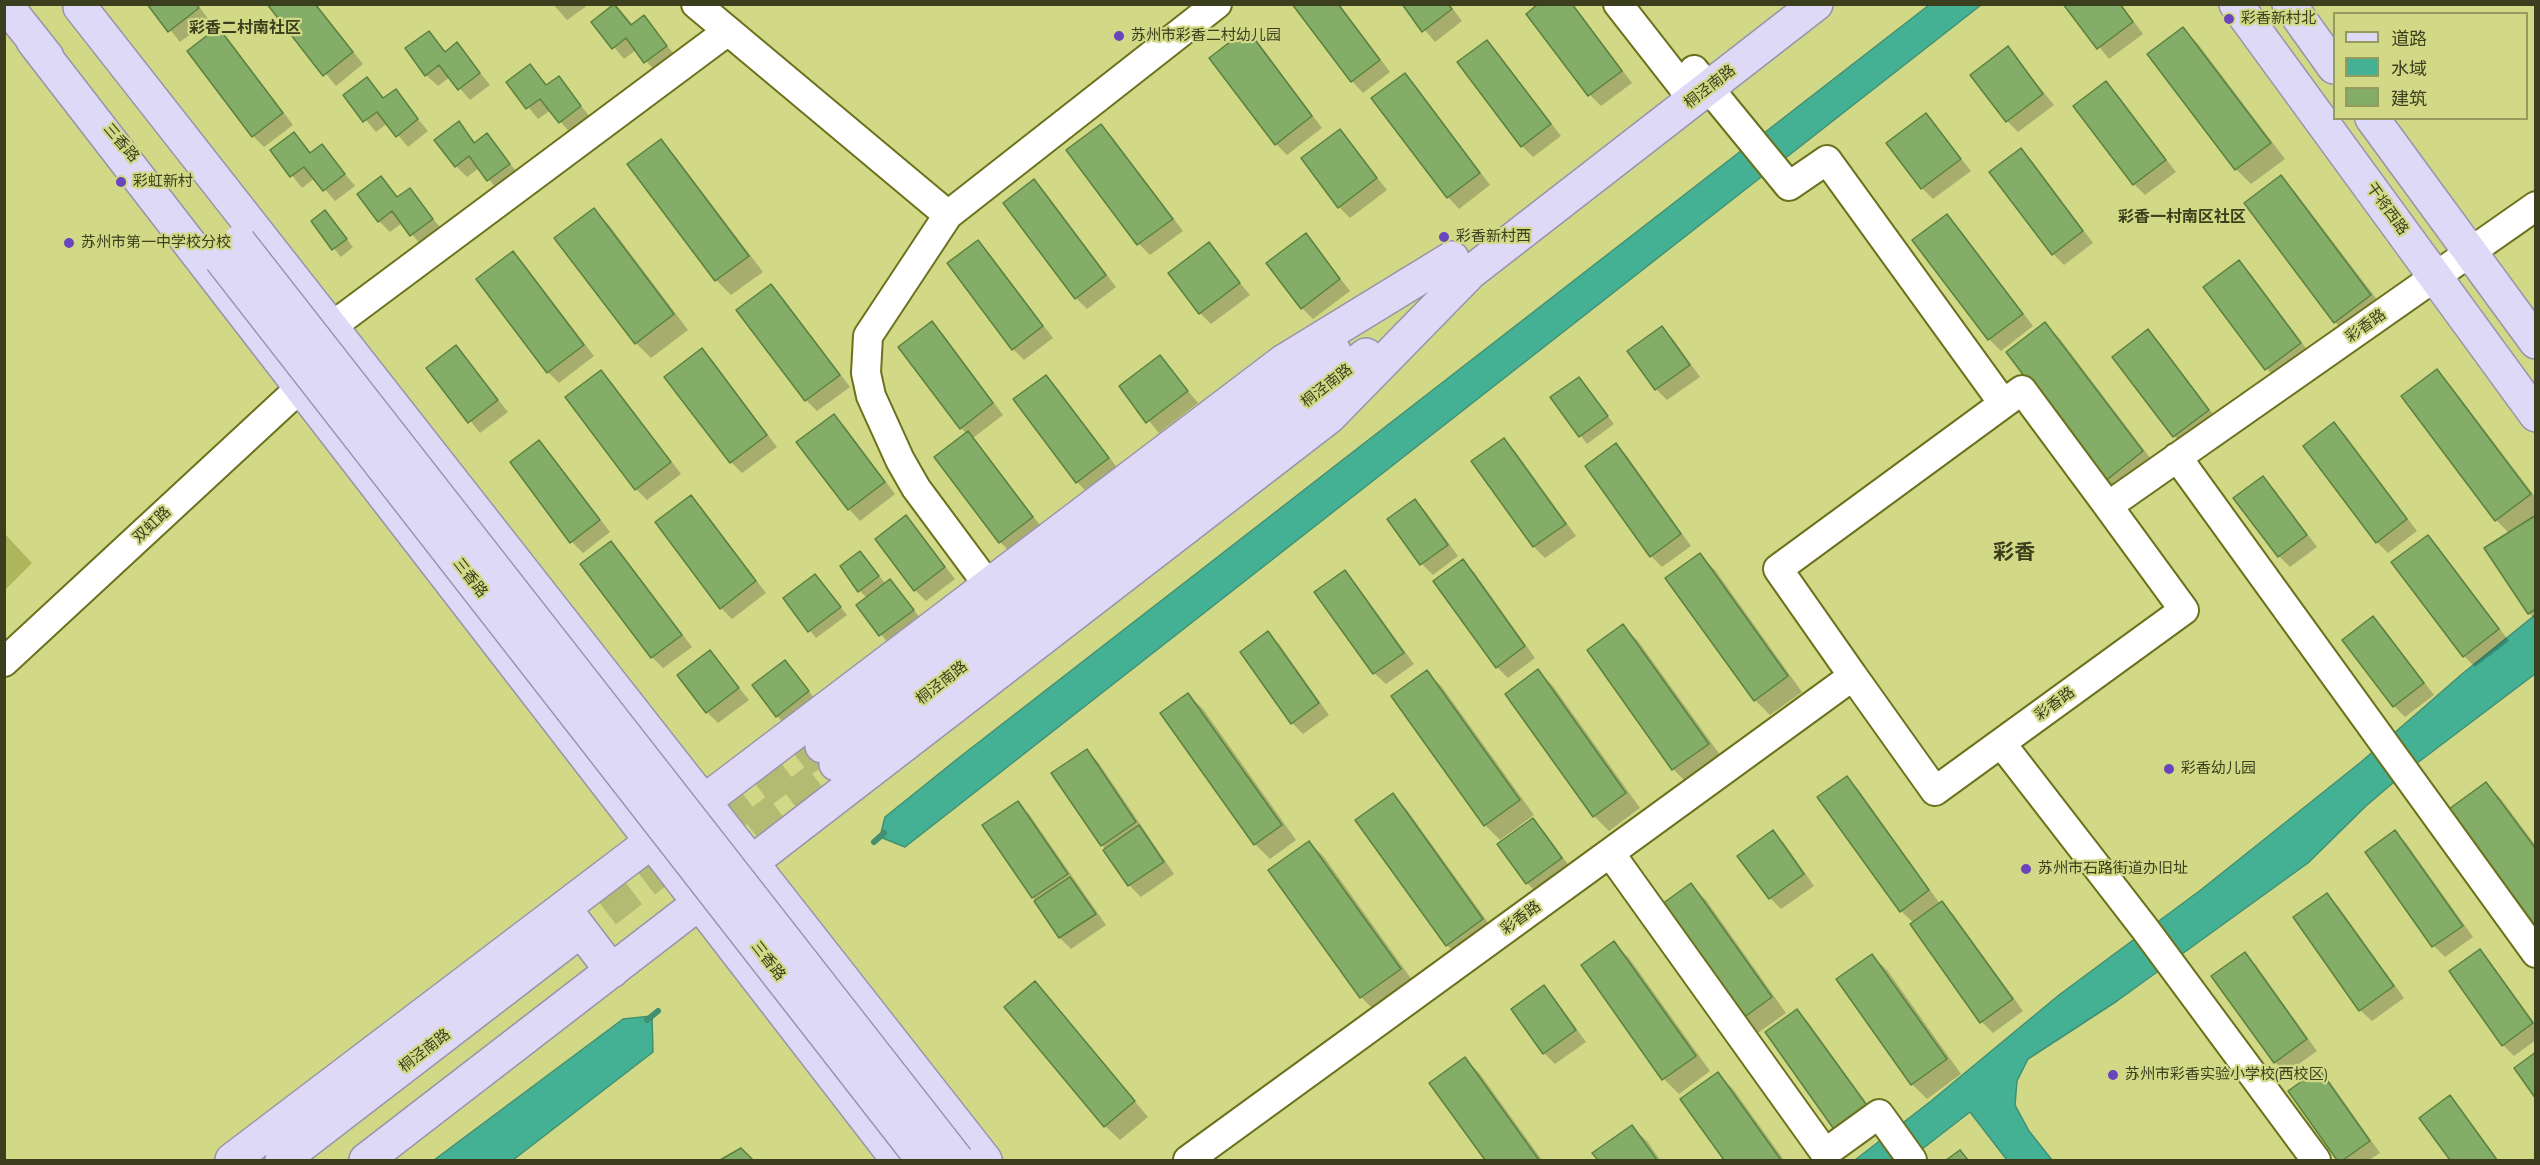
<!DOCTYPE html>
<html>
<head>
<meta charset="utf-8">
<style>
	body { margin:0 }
	#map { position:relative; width:2540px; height:1165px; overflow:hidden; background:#d1d987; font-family:"PT Sans Narrow","Noto Sans SC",sans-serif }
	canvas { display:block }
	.frame { position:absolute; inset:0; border:6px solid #3c3f1d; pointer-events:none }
	.legend { position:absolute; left:2333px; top:12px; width:195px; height:108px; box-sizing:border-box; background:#d1d987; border:2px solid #959b5d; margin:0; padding:8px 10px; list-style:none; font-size:18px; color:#3c3f1d }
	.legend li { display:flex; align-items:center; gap:12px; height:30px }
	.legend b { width:30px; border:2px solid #959b5d }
</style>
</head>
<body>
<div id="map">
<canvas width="2540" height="1165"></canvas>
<div class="frame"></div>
<ul class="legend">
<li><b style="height:8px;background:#dfd9f8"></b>道路</li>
<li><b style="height:16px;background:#44b195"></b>水域</li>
<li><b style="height:16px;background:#84ad67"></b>建筑</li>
</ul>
</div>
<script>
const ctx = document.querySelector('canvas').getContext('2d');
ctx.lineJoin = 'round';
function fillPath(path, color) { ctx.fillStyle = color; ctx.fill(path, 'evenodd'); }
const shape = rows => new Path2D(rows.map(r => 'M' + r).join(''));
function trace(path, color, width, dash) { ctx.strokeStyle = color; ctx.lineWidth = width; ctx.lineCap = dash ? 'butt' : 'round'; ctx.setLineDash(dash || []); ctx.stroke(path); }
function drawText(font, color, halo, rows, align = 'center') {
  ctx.font = font + ' "PT Sans Narrow","Noto Sans SC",sans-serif'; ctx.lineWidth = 4.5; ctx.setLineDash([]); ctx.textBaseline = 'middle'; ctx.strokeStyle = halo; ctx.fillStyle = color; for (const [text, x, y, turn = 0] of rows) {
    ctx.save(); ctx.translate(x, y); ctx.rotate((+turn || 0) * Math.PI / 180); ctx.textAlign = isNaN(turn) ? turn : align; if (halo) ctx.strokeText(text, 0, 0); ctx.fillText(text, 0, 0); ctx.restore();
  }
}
fillPath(shape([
	[4,533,32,563,5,590,4,590]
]), '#aeb65b');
const water = shape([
	[1929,5,1981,5,905,847,880,837,885,817,961,756,1929,5],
	[2535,615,2535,674,2408,770,2366,806,2308,863,2117,1001,2028,1059,2017,1081,2015,1105,2029,1131,2052,1160,2007,1160,1970,1112,1908,1160,1855,1160,1931,1101,2059,995,2202,889,2361,762,2462,674,2535,615],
	[652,1016,653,1052,513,1160,434,1160,623,1019,652,1016]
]);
fillPath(water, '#44b195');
trace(water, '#428f71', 1.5);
fillPath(shape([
	[149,4,197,4,209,20,180,42],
	[269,4,316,4,363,64,336,86],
	[553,4,588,4,588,5,567,20],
	[1294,4,1339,4,1390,72,1363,93,1352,81],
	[1403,4,1449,4,1462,21,1435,42],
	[1541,4,1573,4,1632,83,1601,106,1590,95],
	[2065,4,2121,4,2143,34,2109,59],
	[616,5,633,25,644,17,677,58,657,73,636,50,624,59,593,22],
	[218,29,229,40,293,125,264,147,253,136],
	[2183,29,2198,44,2285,159,2251,184,2236,169],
	[1247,31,1258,42,1322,128,1287,155,1276,144],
	[429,32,446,52,457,44,490,85,470,100,450,77,438,86,426,75],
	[1487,42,1498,53,1561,136,1533,157,1522,146],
	[2008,48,2054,105,2018,132,2007,121],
	[530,66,547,86,558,78,591,118,571,134,551,110,538,119,508,82],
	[1405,75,1416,86,1490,185,1459,209,1448,197,1373,99],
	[367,79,385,99,395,91,428,131,408,147,388,123,376,132,345,95],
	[2106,83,2117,94,2176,172,2145,195,2134,184],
	[1926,115,1971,171,1933,199,1922,188],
	[459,123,476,143,487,135,520,176,499,191,479,168,467,177,456,166],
	[1101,126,1112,137,1183,231,1150,255,1139,244,1068,151],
	[1340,131,1387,190,1350,218,1339,207],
	[294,134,311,153,322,146,355,186,335,201,315,178,302,188,272,150],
	[660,141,675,156,763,272,731,295,716,280,629,164],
	[2021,150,2032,161,2093,243,2064,265,2053,254],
	[2281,177,2295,192,2385,310,2350,337,2335,322],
	[381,178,399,198,410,190,443,231,422,246,402,223,390,232,379,221],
	[1034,181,1045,192,1116,287,1087,309,1076,298],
	[594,210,609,225,688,330,651,358,636,343],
	[1947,216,1958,227,2033,326,2001,351,1989,339,1914,240],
	[332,220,353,247,341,257,313,222],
	[1306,235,1350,291,1313,319,1302,308],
	[978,242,989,253,1053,338,1024,360,1013,349],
	[1208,244,1250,295,1211,324,1200,313],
	[513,252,524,264,594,356,559,383,548,372],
	[2238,262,2250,273,2311,355,2278,380,2267,369,2205,287],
	[771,286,782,297,850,387,817,411,806,400],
	[932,323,943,334,1003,415,973,438,1043,529,1011,553,1000,542,967,434,961,428],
	[2045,324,2060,339,2157,467,2120,496,2105,481],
	[1662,328,1673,339,1700,377,1667,400,1656,389,1629,352],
	[2148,331,2159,342,2219,422,2185,447,2174,436,2114,357],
	[456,347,508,412,480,433,429,368],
	[702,350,713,361,777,447,742,473,731,462],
	[1160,357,1198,403,1159,433,1121,387],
	[2436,371,2451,386,2536,498,2536,620,2529,613,2509,533,2496,520,2403,396],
	[601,372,612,383,681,474,647,500,636,489],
	[1046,377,1057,388,1119,470,1088,493,1077,482],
	[1579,378,1614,424,1587,444,1552,398],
	[834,416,845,427,895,494,860,521,849,509,799,442],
	[2334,424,2345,435,2417,531,2388,553,2377,542],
	[1504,440,1515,451,1576,536,1545,558,1534,547,1473,461],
	[539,442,550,453,610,532,583,553,572,542],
	[1616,445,1627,456,1691,546,1662,567,1651,556],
	[2263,478,2274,489,2317,547,2290,567,2279,556],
	[691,497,702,508,766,593,732,619,721,608],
	[1415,501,1426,512,1458,556,1433,575,1422,564],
	[906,517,955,579,926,601,915,590],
	[2428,537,2439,548,2509,641,2475,667,2464,656],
	[611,543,622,554,692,647,663,668,652,657],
	[860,553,886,584,897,588,920,618,888,643,858,605,867,598,860,591],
	[1700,555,1715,570,1802,692,1770,715,1755,700],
	[1463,561,1474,572,1535,658,1508,678,1497,667],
	[1345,572,1356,584,1414,664,1386,684,1374,673,1317,592],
	[815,576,847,615,816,638,785,599],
	[2373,617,2384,629,2434,695,2405,717,2394,706],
	[1623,626,1638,641,1723,759,1688,784,1673,769,1589,650],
	[1268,633,1279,644,1329,715,1303,734,1292,723],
	[710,652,749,700,718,723,707,712],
	[785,662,815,699,784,723,777,716],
	[1538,671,1553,686,1640,808,1609,831,1594,816],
	[1427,672,1442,687,1534,815,1500,840,1485,825],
	[1188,695,1203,709,1296,840,1270,859,1255,844,1162,713],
	[1087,751,1098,762,1174,874,1141,897,1129,885,1102,845],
	[1847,778,1858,789,1940,904,1942,903,1953,914,2023,1011,1993,1033,1982,1022,1914,923,1901,911],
	[2486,784,2501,799,2536,846,2536,924],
	[1392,795,1407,810,1497,935,1462,960,1447,945,1357,820],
	[1018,803,1029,814,1106,925,1071,949,1060,938,984,825],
	[1533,820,1544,831,1572,870,1538,894,1527,883],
	[1772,832,1784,843,1814,886,1781,909,1770,898],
	[2395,832,2406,843,2473,937,2445,957,2434,946,2367,852],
	[1309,842,1324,857,1415,984,1376,1012,1361,997],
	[1691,885,1706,900,1786,1013,1755,1035,1740,1020],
	[2327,895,2338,906,2404,998,2372,1021,2360,1010,2295,917],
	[1614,943,1629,958,1710,1071,1679,1094,1664,1079,1583,966],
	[2480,951,2491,963,2536,1025,2536,1040,2514,1056,2503,1045],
	[2245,954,2256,965,2317,1051,2286,1073,2275,1062],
	[1872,956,1887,970,1961,1074,1927,1099,1912,1084],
	[1035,983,1148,1117,1120,1140,1105,1126],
	[1543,987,1555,999,1586,1042,1555,1064,1544,1053],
	[1797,1011,1808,1022,1881,1123,1767,1033],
	[1465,1059,1480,1074,1542,1160,1486,1160,1431,1084],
	[2319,1071,2330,1082,2380,1153,2369,1160,2339,1160,2290,1091],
	[1718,1074,1733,1089,1784,1160,1726,1160,1682,1100],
	[2450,1097,2461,1109,2498,1160,2451,1160,2421,1118],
	[1632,1127,1647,1141,1660,1160,1600,1160,1594,1153]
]), '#0003');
trace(shape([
	[874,842,884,833],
	[647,1020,658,1011]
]), '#428f71', 6);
const building = shape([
	[147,4,196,4,199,8,168,32,147,4],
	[267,4,315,4,353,52,323,76,267,4],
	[614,4,631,25,644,15,667,46,644,63,626,38,612,49,591,22,614,4],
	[1292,4,1338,4,1380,60,1351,82,1292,4],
	[1402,4,1448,4,1452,9,1422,32,1402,4],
	[1538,4,1572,4,1622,71,1588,96,1526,14,1538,4],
	[2063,4,2120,4,2133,22,2097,49,2063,4],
	[218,27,283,113,252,137,187,51,218,27],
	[2183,27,2271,143,2235,170,2147,54,2183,27],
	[1247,29,1312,116,1275,145,1209,58,1247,29],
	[429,31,445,52,457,42,480,73,458,90,439,65,425,76,405,48,429,31],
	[1487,40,1551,124,1521,147,1457,62,1487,40],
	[2008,46,2043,94,2006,122,1970,75,2008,46],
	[530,64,546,85,559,76,581,106,559,123,540,99,526,109,506,82,530,64],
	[1405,73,1480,173,1447,198,1371,98,1405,73],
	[367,77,383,98,396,89,418,119,396,137,377,112,363,122,343,95,367,77],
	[2106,81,2166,160,2133,185,2073,106,2106,81],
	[1926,113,1961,159,1921,189,1886,143,1926,113],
	[459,121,474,143,487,133,510,164,487,181,469,156,455,167,434,140,459,121],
	[1101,124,1173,219,1137,245,1066,150,1101,124],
	[1340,129,1377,178,1338,208,1301,158,1340,129],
	[294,132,310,153,322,144,345,174,323,191,304,167,290,177,270,150,294,132],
	[661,139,749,256,715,281,627,164,661,139],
	[2021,148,2083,231,2052,255,1989,172,2021,148],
	[2281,175,2371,295,2334,323,2244,203,2281,175],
	[381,176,397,197,410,188,433,219,410,236,392,211,378,222,357,194,381,176],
	[1034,179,1106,275,1075,299,1003,203,1034,179],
	[594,208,674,314,635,344,554,238,594,208],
	[325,210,347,239,332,250,311,221,325,210],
	[1947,214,2023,314,1988,340,1912,240,1947,214],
	[1306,233,1340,279,1301,309,1266,263,1306,233],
	[978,240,1043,326,1012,350,947,263,978,240],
	[1209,242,1240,283,1199,314,1168,273,1209,242],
	[513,251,584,345,547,373,476,279,513,251],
	[2239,260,2301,343,2265,370,2203,287,2239,260],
	[771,284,840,375,805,401,736,310,771,284],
	[932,321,993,403,960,429,898,347,932,321],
	[2045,322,2143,451,2104,482,2006,352,2045,322],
	[1662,326,1690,365,1655,390,1627,351,1662,326],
	[2148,329,2209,410,2173,437,2112,357,2148,329],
	[456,345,498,400,468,423,426,368,456,345],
	[702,348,767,435,730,463,664,377,702,348],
	[1160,355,1188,391,1146,423,1119,386,1160,355],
	[2437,369,2531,494,2495,521,2401,396,2437,369],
	[601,370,671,462,635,490,565,397,601,370],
	[1046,375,1109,458,1076,483,1013,399,1046,375],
	[1579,377,1608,416,1579,437,1550,397,1579,377],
	[834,414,885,482,848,510,796,442,834,414],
	[2334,422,2407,519,2376,543,2303,446,2334,422],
	[968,431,1033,517,999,543,934,457,968,431],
	[1504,438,1566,524,1533,547,1471,461,1504,438],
	[539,440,600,520,570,543,510,462,539,440],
	[1616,443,1681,534,1650,557,1585,466,1616,443],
	[2263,476,2307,535,2278,557,2233,498,2263,476],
	[691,495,756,581,720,609,655,522,691,495],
	[1415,499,1448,545,1420,565,1387,519,1415,499],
	[906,515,945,567,914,591,875,539,906,515],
	[2536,515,2536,609,2528,614,2484,548,2536,515],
	[2428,535,2499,629,2463,657,2391,562,2428,535],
	[611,541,682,635,651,658,580,564,611,541],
	[860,551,879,576,858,592,840,566,860,551],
	[1700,553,1788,676,1754,701,1665,578,1700,553],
	[1463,559,1525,646,1496,668,1433,581,1463,559],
	[1345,570,1404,653,1373,674,1314,592,1345,570],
	[815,574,841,607,808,632,783,598,815,574],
	[890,579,914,610,879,636,856,605,890,579],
	[2373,616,2424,683,2393,707,2342,640,2373,616],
	[1623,624,1709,744,1672,770,1587,650,1623,624],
	[1268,631,1319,703,1291,724,1240,652,1268,631],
	[710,650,739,688,706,713,677,675,710,650],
	[785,660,809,691,776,717,752,685,785,660],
	[1538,669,1626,793,1593,817,1505,694,1538,669],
	[1427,670,1520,800,1484,826,1391,696,1427,670],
	[1188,693,1282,825,1254,845,1160,713,1188,693],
	[1087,749,1136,822,1101,846,1051,773,1087,749],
	[1847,776,1929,890,1900,912,1817,797,1847,776],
	[2486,782,2536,849,2536,927,2449,809,2486,782],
	[1393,793,1483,919,1446,946,1355,820,1393,793],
	[1018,801,1068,874,1032,898,982,825,1018,801],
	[1533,818,1562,858,1526,884,1497,844,1533,818],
	[1139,825,1164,862,1128,886,1103,850,1139,825],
	[1773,830,1804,874,1769,899,1737,856,1773,830],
	[2395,830,2463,926,2432,947,2365,852,2395,830],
	[1309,841,1401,969,1360,998,1268,870,1309,841],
	[1070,877,1096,914,1059,938,1034,901,1070,877],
	[1691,883,1772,997,1739,1021,1658,907,1691,883],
	[2327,893,2394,986,2359,1011,2293,917,2327,893],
	[1942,901,2013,999,1980,1023,1910,924,1942,901],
	[1614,941,1696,1056,1662,1080,1581,965,1614,941],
	[2480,949,2533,1023,2502,1046,2449,971,2480,949],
	[2245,952,2307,1039,2274,1063,2211,976,2245,952],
	[1872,954,1947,1059,1911,1085,1836,979,1872,954],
	[1035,981,1135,1101,1104,1127,1004,1007,1035,981],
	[1544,985,1576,1030,1543,1054,1511,1009,1544,985],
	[1797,1009,1871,1111,1838,1135,1765,1032,1797,1009],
	[2536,1052,2536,1099,2514,1068,2536,1052],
	[1465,1057,1539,1160,1485,1160,1429,1083,1465,1057],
	[2319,1069,2370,1141,2343,1160,2337,1160,2288,1091,2319,1069],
	[1718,1072,1781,1160,1724,1160,1680,1099,1718,1072],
	[2450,1095,2497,1160,2450,1160,2419,1118,2450,1095],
	[1632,1125,1657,1160,1598,1160,1592,1153,1632,1125],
	[741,1148,753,1160,720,1160,741,1148],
	[1960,1150,1968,1160,1946,1160,1960,1150]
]);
fillPath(building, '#84ad67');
trace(building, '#5b813e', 1.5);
trace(shape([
	[751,829,836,764],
	[567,941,822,746]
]), '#b3ba72', 33, [33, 16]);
const minor = shape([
	[696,4,948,215],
	[1618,4,1693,100],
	[1694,70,1789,186,1827,160,2003,403],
	[331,327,728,31],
	[2177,457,2536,953],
	[988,585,916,488,900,460,871,396,866,373,868,336,948,215,1217,4],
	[4,662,300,388],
	[1853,676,1778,569,2022,390,2108,506],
	[2001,743,2145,929,2316,1160],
	[1610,853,1825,1153,1879,1114,1912,1160],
	[1188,1160,1853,676,1935,791,2184,610,2108,506,2536,206]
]);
const major = shape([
	[5,4,47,57],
	[2236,4,2536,415],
	[2289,4,2334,67],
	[80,7,985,1160],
	[33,41,898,1160],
	[2372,118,2536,342],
	[1449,289,1816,4],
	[822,746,1334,351],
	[836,764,1366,355],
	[564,908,612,971],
	[232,1160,1284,361,1452,258],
	[282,1160,567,941],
	[366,1160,1329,417,1467,276]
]);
trace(minor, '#6b711c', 32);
trace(major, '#9893a9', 36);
trace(minor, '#fff', 28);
trace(major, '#dfd9f8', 33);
const majorBridge = shape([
	[239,242,957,1160],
	[221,259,923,1160]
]);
trace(majorBridge, '#9893a9', 36, []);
trace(majorBridge, '#dfd9f8', 33);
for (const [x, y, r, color] of [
	[2229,19,6,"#6a44bc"],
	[1119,36,6,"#6a44bc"],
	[121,182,6,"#6a44bc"],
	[1444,237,6,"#6a44bc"],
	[69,243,6,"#6a44bc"],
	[2169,769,6,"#6a44bc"],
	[2026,869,6,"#6a44bc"],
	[2113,1075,6,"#6a44bc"]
]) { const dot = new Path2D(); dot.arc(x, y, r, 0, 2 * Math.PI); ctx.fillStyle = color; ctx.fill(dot); trace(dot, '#d1d987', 2); }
drawText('15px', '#3c3f1d', '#d1d987', [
	["彩香新村北",2241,19],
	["苏州市彩香二村幼儿园",1131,36],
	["彩虹新村",133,182],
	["彩香新村西",1456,237],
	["苏州市第一中学校分校",81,243],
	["彩香幼儿园",2181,769],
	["苏州市石路街道办旧址",2038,869],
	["苏州市彩香实验小学校(西校区)",2125,1075]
], 'left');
drawText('15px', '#3c3f1d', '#d1d987', [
	["桐泾南路",1710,87,-38],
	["三香路",121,143,49],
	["干将西路",2387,209,54],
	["彩香路",2366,326,-35],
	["桐泾南路",1327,386,-38],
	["双虹路",152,525,-43],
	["三香路",470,578,52],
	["桐泾南路",942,683,-38],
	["彩香路",2055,704,-36],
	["彩香路",1521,918,-36],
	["三香路",768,961,52],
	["桐泾南路",425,1051,-38]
]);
drawText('bold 16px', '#3c3f1d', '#d1d987', [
	["彩香二村南社区",245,28],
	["彩香一村南区社区",2182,217]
]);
drawText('bold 21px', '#3c3f1d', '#d1d987', [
	["彩香",2014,553]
]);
</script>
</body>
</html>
